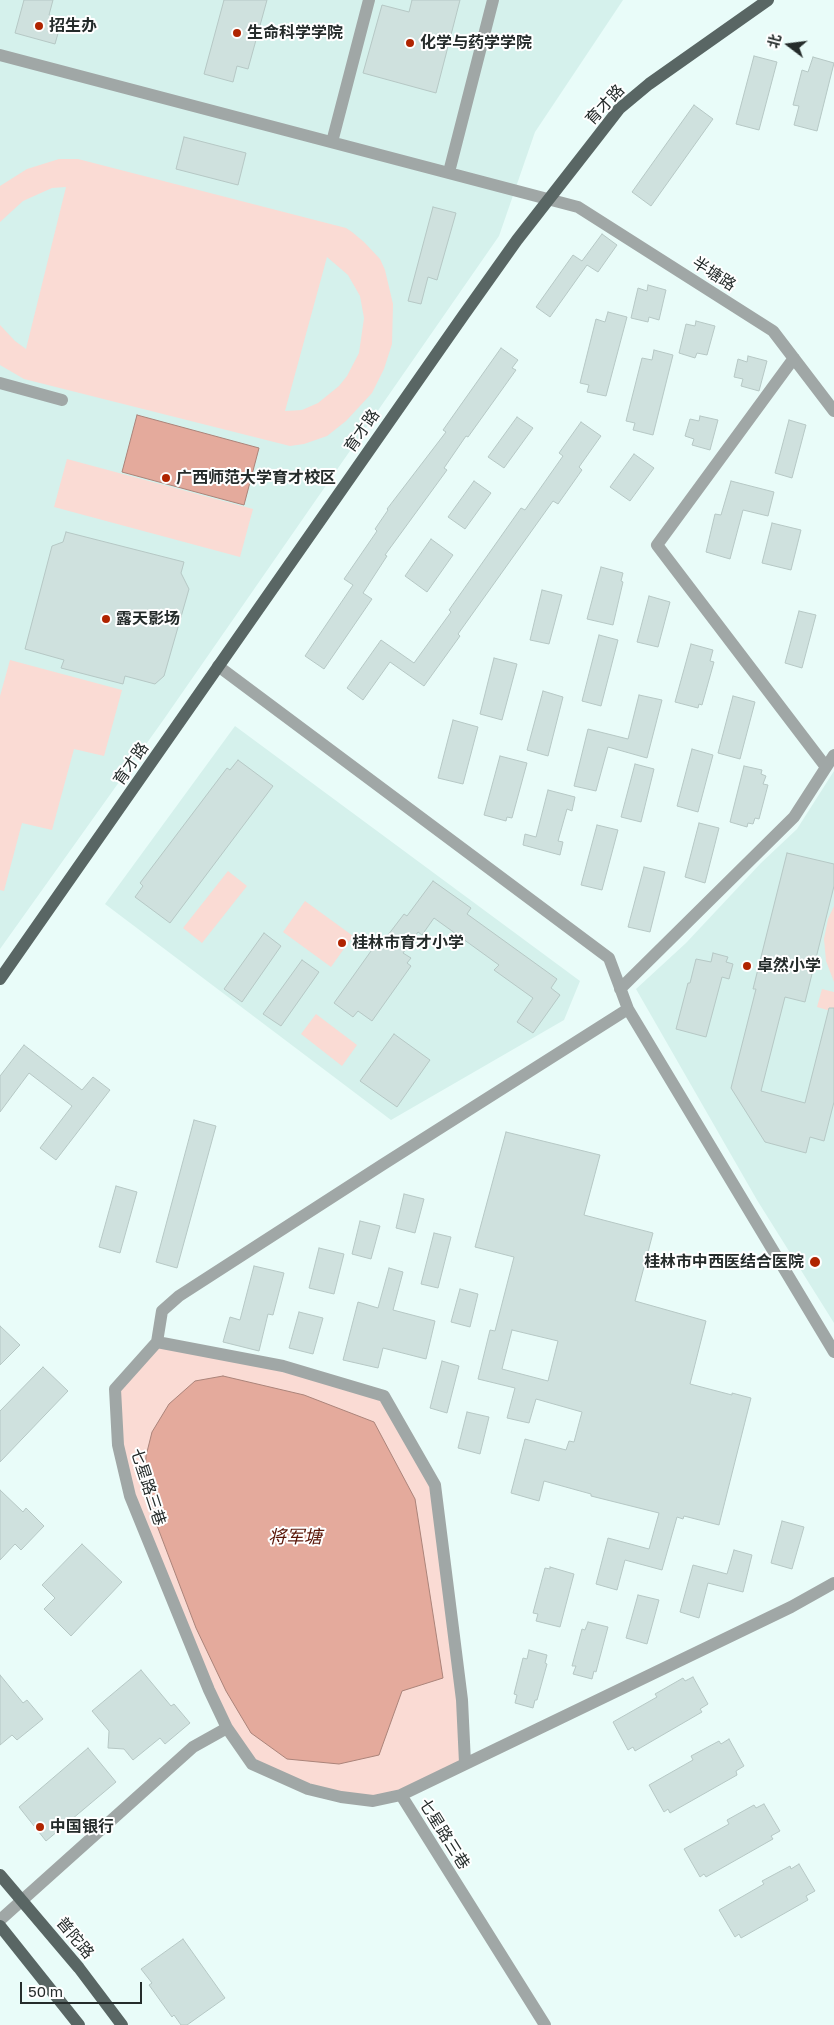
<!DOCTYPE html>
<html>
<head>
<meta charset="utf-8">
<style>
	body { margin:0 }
	#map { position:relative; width:834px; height:2025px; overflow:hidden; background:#e9fcf9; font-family:"Golos Text","Noto Sans SC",sans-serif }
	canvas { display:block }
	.north { position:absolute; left:764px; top:20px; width:50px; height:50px; -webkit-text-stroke:4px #fff; paint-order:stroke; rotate:285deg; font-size:14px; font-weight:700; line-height:20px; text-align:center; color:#252c2b }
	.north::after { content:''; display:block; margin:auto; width:18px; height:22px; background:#252c2b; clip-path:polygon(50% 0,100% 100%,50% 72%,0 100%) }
	.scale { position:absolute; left:20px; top:1982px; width:122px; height:22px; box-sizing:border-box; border:2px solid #252c2b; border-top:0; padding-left:6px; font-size:15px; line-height:18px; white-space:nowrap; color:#252c2b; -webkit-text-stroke:4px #fff; paint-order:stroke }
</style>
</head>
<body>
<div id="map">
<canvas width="834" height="2025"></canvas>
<div class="north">北</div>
<div class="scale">50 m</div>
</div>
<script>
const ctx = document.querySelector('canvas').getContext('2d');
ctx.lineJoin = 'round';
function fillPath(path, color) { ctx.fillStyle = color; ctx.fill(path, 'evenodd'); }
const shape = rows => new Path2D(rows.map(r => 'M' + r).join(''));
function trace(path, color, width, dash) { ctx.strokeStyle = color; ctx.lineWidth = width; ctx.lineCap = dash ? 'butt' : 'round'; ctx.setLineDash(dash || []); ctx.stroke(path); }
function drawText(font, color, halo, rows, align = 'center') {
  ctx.font = font + ' "Golos Text","Noto Sans SC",sans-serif'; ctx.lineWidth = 4; ctx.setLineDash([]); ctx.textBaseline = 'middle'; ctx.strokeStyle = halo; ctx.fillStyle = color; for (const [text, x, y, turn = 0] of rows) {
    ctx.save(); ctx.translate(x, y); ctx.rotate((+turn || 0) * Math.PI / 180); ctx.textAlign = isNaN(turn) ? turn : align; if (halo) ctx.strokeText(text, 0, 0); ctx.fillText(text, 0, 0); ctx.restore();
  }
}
fillPath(shape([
	[0,0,623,0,535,132,499,236,164,719,0,949],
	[235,726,580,981,564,1020,391,1120,105,904],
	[834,771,834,1323,757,1200,636,989,686,943,761,863,797,829]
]), '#d5f1ec');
fillPath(shape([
	[59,159,78,159,346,228,352,232,364,242,380,259,385,270,393,304,392,344,384,369,372,393,346,421,327,436,304,444,290,446,24,379,0,365,0,325,15,341,26,349,66,187,52,188,23,201,0,222,0,186,27,169],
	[327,257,348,275,360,296,364,318,359,353,347,376,339,386,318,403,302,410,285,411],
	[67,459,253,509,240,557,54,507],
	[10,660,122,690,104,756,74,749,52,830,22,823,4,891,0,890,0,696],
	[228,871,247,886,202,943,183,928],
	[305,901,353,936,331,967,283,932],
	[834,906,834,982,826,961,824,939,828,919],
	[822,989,834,992,834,1012,817,1007],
	[316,1014,357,1045,342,1066,301,1034],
	[157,1342,384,1396,435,1485,465,1763,373,1801,278,1776,238,1746,130,1496,115,1389]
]), '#fadbd4');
const water = shape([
	[137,415,259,448,244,505,122,472,137,415],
	[223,1376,304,1395,374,1422,415,1499,443,1678,402,1691,379,1755,339,1764,287,1759,251,1733,226,1691,196,1628,153,1515,145,1481,146,1456,152,1432,169,1404,195,1381,223,1376]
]);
fillPath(water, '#e4aa9c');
trace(water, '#ab847a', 1);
const building = shape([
	[24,0,53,0,49,15,62,19,55,44,15,33,24,0],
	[224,0,267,0,248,69,237,66,233,82,204,74,224,0],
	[412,0,460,0,436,93,363,73,382,5,409,12,412,0],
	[754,56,777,62,759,130,736,124,754,56],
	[813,57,834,63,817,131,794,125,799,106,793,105,802,70,808,72,813,57],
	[694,105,713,119,651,206,632,192,694,105],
	[184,137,246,153,238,185,176,169,184,137],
	[433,207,456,213,437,280,428,277,421,304,408,301,433,207],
	[602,234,617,245,598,272,587,265,550,317,536,307,573,255,582,261,602,234],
	[648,285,666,290,659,320,649,317,648,322,631,318,638,288,647,291,648,285],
	[608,312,627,317,606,396,587,392,589,385,580,383,596,319,605,322,608,312],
	[696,321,715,326,707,355,697,353,695,358,679,353,686,324,695,326,696,321],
	[501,348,518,360,512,368,516,370,468,437,466,436,444,468,447,470,385,555,387,556,363,593,372,599,324,669,305,656,353,585,344,579,377,531,375,529,388,510,387,509,446,432,443,430,501,348],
	[654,350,673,355,653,435,633,430,635,423,626,421,642,358,652,360,654,350],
	[748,356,767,361,759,391,741,386,743,379,734,377,738,359,747,362,748,356],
	[700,416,718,420,710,450,692,445,694,439,685,436,690,419,699,421,700,416],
	[517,417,533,428,504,468,488,457,517,417],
	[789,420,806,425,792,478,775,473,789,420],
	[581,422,601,436,579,467,582,470,558,504,553,501,458,634,460,636,424,686,390,662,363,700,347,688,381,640,414,663,451,612,449,610,521,508,525,510,563,456,559,453,581,422],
	[634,454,654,468,630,501,610,487,634,454],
	[474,481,491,493,465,529,448,517,474,481],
	[731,481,774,492,768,516,743,510,730,559,706,552,715,514,721,515,731,481],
	[772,523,801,530,791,570,762,563,772,523],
	[66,532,184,562,181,573,189,589,164,676,155,684,125,676,123,684,61,668,64,660,25,649,52,546,63,542,66,532],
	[431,539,453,555,427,592,405,576,431,539],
	[601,567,623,573,621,581,623,582,613,625,587,619,601,567],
	[542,590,562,595,549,644,530,640,542,590],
	[649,596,670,602,658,647,637,642,649,596],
	[799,611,816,615,802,668,785,663,799,611],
	[599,635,618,640,601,706,582,701,599,635],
	[691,644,713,650,710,661,714,662,702,705,699,704,698,708,675,702,691,644],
	[494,658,517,664,502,720,480,714,494,658],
	[543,691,563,697,548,756,527,750,543,691],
	[639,695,662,700,647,758,608,747,596,791,574,786,588,729,628,739,639,695],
	[733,696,755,702,740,759,718,753,733,696],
	[453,720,478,727,463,784,438,778,453,720],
	[692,749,713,755,698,812,677,806,692,749],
	[500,756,527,763,512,818,507,817,506,821,484,815,500,756],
	[238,760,273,786,170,923,135,897,143,886,140,883,227,768,230,770,238,760],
	[635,764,654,769,641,822,621,817,635,764],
	[744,766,762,770,761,774,766,776,763,784,768,785,759,819,755,818,753,824,748,823,747,827,730,822,744,766],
	[548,790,575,797,572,811,567,809,558,841,563,842,560,855,523,845,525,834,536,837,548,790],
	[699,823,719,828,705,883,685,877,699,823],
	[597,825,618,830,602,890,581,885,597,825],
	[787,853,834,864,834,886,805,1002,785,997,761,1091,805,1103,829,1008,834,1008,834,1102,824,1141,810,1137,806,1153,765,1142,731,1088,756,989,753,989,787,853],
	[644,867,665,872,650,932,628,927,644,867],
	[433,881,471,908,467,914,557,979,551,988,560,995,533,1033,517,1022,533,998,494,970,499,965,434,918,422,935,418,932,403,953,411,958,407,963,411,966,372,1021,358,1011,353,1017,334,1003,381,937,385,939,404,914,407,916,433,881],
	[264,933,281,946,242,1002,224,989,264,933],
	[713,953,728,957,726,962,733,964,729,979,722,977,706,1037,676,1029,688,983,690,983,696,959,711,962,713,953],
	[302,960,319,972,281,1026,263,1014,302,960],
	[394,1034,430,1060,397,1107,360,1081,394,1034],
	[24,1045,82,1090,93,1077,110,1090,56,1160,40,1148,72,1106,29,1073,0,1112,0,1076,24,1045],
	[194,1120,216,1126,177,1268,156,1262,194,1120],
	[506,1132,600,1155,584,1215,653,1233,635,1301,706,1321,690,1384,732,1395,732,1393,751,1398,719,1525,684,1516,683,1519,677,1517,662,1570,625,1560,617,1590,596,1584,608,1538,649,1549,659,1513,591,1496,591,1494,544,1481,539,1501,511,1493,525,1439,566,1450,569,1441,574,1442,582,1412,536,1399,529,1423,507,1418,515,1388,478,1379,490,1330,495,1331,514,1257,475,1247,506,1132],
	[512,1330,558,1341,548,1381,502,1369,512,1330],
	[116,1186,137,1192,120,1253,99,1247,116,1186],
	[404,1194,424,1199,415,1233,396,1228,404,1194],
	[360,1221,380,1226,371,1259,352,1254,360,1221],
	[434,1233,451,1237,438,1288,421,1284,434,1233],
	[319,1248,344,1254,334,1294,309,1288,319,1248],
	[254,1266,284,1273,273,1315,268,1314,259,1351,223,1342,230,1317,240,1320,254,1266],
	[389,1268,403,1272,393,1310,435,1321,426,1359,383,1348,378,1368,343,1360,358,1302,378,1308,389,1268],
	[460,1289,478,1294,470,1327,451,1322,460,1289],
	[299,1312,323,1318,313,1354,289,1348,299,1312],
	[0,1326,20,1345,0,1365,0,1326],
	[442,1361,459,1366,447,1413,430,1408,442,1361],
	[43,1367,68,1391,0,1462,0,1411,43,1367],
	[467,1412,489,1417,480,1454,458,1448,467,1412],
	[0,1490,23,1512,26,1508,44,1526,21,1550,15,1544,0,1560,0,1490],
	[782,1521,804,1527,792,1569,771,1563,782,1521],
	[82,1544,122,1582,71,1636,44,1609,55,1598,42,1585,82,1544],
	[734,1550,752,1555,743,1592,708,1583,699,1618,680,1612,693,1565,727,1574,734,1550],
	[550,1567,574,1574,560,1627,536,1621,538,1614,533,1613,545,1568,550,1569,550,1567],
	[638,1595,659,1600,647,1644,626,1638,638,1595],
	[588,1622,608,1627,596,1672,594,1671,592,1679,573,1674,576,1666,572,1666,582,1629,585,1630,588,1622],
	[529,1650,547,1655,545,1663,547,1664,537,1700,535,1700,533,1708,515,1703,517,1695,514,1694,523,1658,527,1659,529,1650],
	[141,1670,171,1706,174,1704,190,1723,165,1744,160,1738,133,1760,124,1749,108,1748,109,1731,92,1711,141,1670],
	[0,1675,23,1703,27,1700,43,1719,17,1740,12,1735,0,1745,0,1675],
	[693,1677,708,1704,700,1709,702,1712,635,1751,633,1747,628,1750,613,1722,657,1697,655,1694,683,1678,685,1681,693,1677],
	[729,1739,744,1766,736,1771,737,1775,670,1813,668,1809,664,1812,649,1785,693,1760,691,1756,719,1741,721,1744,729,1739],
	[88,1748,116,1782,46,1841,19,1807,88,1748],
	[764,1804,780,1831,771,1836,773,1839,706,1877,704,1874,700,1877,684,1849,729,1824,727,1820,754,1805,756,1808,764,1804],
	[799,1864,815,1891,806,1896,808,1900,741,1938,739,1934,735,1937,719,1910,764,1884,762,1881,790,1866,791,1869,799,1864],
	[183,1939,225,1998,187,2025,181,2025,174,2015,172,2017,149,1985,152,1983,141,1969,183,1939]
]);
fillPath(building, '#cfe1de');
trace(building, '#b6c8c5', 1);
trace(shape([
	[0,55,578,207,773,331,834,411],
	[332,142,369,0],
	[449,172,493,0],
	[794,358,657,545,826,767],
	[0,383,62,400],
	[218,666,609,958,628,1009,834,1352],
	[620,989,794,817,834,755],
	[157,1342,162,1311,179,1296,382,1165,628,1009],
	[465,1763,462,1700,435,1485,384,1396,283,1366,157,1342,115,1389,118,1445,130,1496,209,1690,227,1728,252,1764,308,1789,341,1797,373,1801,401,1795,545,2025],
	[401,1795,791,1607,834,1583],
	[0,1920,193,1747,227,1728]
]), '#a0a7a6', 12);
trace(shape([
	[0,979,463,316,517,240,595,140,619,109,649,84,768,0],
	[0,1875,79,1968,122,2025],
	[0,1926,79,2025]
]), '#596664', 12);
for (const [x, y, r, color] of [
	[39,26,5,"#b02400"],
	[237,33,5,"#b02400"],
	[410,43,5,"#b02400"],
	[166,478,5,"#b02400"],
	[106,619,5,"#b02400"],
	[342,943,5,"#b02400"],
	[747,966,5,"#b02400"],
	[815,1262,6,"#b02400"],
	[40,1827,5,"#b02400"]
]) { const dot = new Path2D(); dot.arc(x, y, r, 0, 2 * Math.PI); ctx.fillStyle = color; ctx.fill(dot); trace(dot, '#fff', 2); }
drawText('bold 16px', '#252c2b', '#fff', [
	["招生办",49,26],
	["生命科学学院",247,33],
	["化学与药学学院",420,43],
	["广西师范大学育才校区",176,478],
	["露天影场",116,619],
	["桂林市育才小学",352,943],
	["卓然小学",757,966],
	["桂林市中西医结合医院",804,1262,"right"],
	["中国银行",50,1827]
], 'left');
drawText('16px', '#252c2b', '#fff', [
	["育才路",605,105,-47],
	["半塘路",714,274,33],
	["育才路",362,431,-55],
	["育才路",131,764,-55],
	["七星路三巷",148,1487,72],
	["七星路三巷",444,1834,58],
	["普陀路",75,1938,50]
]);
drawText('italic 18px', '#591507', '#fff', [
	["将军塘",295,1537]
]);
</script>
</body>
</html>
